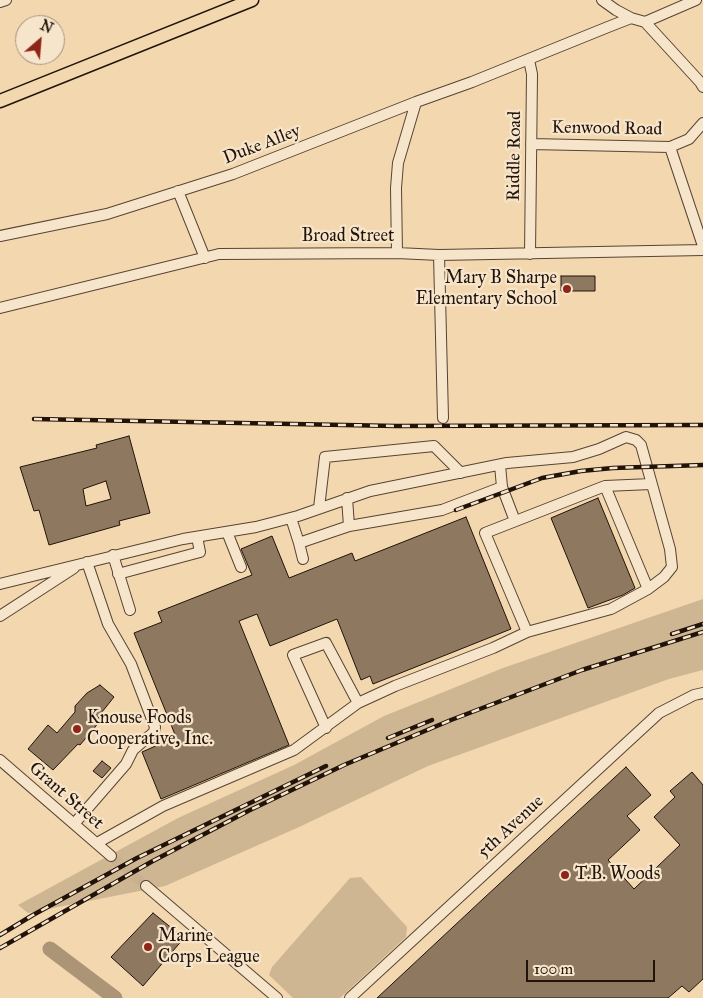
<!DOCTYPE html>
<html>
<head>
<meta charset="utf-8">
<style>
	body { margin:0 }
	#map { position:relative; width:703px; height:998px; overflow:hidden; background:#f3d7af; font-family:"IM FELL Great Primer",serif }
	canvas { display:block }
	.north { position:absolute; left:15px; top:15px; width:50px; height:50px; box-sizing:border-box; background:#f7e5cb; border:1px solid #a1917e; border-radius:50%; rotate:27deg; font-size:14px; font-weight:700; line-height:20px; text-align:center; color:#21130a }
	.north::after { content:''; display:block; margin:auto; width:18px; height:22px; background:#8f2418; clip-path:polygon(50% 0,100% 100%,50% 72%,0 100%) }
	.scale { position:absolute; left:526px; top:960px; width:129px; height:22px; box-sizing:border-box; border:2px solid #21130a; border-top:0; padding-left:6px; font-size:15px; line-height:18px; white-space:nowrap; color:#21130a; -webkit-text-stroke:4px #f7e5cb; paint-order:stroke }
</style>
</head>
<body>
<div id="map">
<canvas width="703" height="998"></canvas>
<div class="north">N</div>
<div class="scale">100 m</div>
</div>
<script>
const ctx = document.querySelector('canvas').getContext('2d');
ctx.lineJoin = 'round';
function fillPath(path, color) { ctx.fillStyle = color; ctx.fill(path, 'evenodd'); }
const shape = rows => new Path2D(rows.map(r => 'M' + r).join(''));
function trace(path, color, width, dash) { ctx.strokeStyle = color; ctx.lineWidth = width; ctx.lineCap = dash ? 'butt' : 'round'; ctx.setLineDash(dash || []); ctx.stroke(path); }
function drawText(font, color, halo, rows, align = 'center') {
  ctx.font = font + ' "IM FELL Great Primer",serif'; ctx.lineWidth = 4.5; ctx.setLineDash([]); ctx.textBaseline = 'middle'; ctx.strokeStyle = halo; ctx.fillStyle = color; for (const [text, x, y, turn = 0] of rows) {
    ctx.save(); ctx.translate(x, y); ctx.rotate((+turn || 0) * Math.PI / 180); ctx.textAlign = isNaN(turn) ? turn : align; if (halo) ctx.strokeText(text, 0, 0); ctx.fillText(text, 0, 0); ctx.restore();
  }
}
fillPath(shape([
	[703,599,703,670,669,679,428,766,297,828,165,886,28,913,18,905,178,818,294,765,384,716,503,668],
	[361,877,407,927,406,937,340,998,293,998,269,975,272,967,350,878]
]), '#cfb693');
trace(shape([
	[50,949,115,998]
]), '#ac9477', 15);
const building = shape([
	[561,276,595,276,595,291,561,291,561,276],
	[129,436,150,513,119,521,120,525,49,545,39,510,34,511,20,467,97,448,96,445,129,436],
	[106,481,111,499,86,506,83,489,106,481],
	[598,498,635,588,623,595,588,608,551,518,598,498],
	[466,517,511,629,373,684,370,676,361,680,337,619,270,646,257,614,239,621,289,745,161,799,142,752,176,737,134,633,162,622,158,612,252,575,241,549,272,536,289,578,352,553,355,561,466,517],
	[100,685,114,697,98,717,101,720,80,745,78,744,53,770,28,749,48,725,57,733,75,712,75,706,87,693,100,685],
	[102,761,111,768,102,778,93,771,102,761],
	[626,767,651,795,627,816,640,830,608,860,634,889,680,845,654,817,675,797,670,791,692,772,703,785,703,979,689,992,682,986,668,998,377,998,484,898,626,767],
	[153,913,184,938,143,986,111,957,153,913]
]);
fillPath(building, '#8e7960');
trace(building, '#21130a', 1);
trace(shape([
	[111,856,146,886]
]), '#c9b08e', 10, [10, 5]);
const minor = shape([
	[602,0,616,10,631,18],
	[0,2,6,0],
	[645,22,700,82,703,87],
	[529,60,532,74,530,254],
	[531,144,670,147,689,139,703,123],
	[670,147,703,246],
	[178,191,205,258],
	[0,236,107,214,233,174,416,102,472,82,608,27,631,18,645,22,696,0],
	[397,253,396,188,398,163,416,102],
	[439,255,443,418],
	[0,308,219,254,397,253,439,255,703,250],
	[605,486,648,589],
	[502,487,515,521],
	[319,508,325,457,434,446,461,473],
	[291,518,299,543,349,526,347,498],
	[349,526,442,510,502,487,500,465],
	[227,532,241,567],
	[299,543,303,559],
	[113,555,130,610],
	[118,574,200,552,197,537],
	[0,584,183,539,256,527,298,516,370,491,507,463,573,457,599,449,626,437,636,440,641,445,670,549,672,567,664,577,648,589,611,609,527,632,493,648,395,686,358,703,294,750,163,806,97,843],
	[0,616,74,568],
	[527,632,485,533,605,486,651,484],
	[326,728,293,655,326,643,358,703],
	[0,760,111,856],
	[74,824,126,764,133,750,154,732,155,727,131,664,108,624,87,562],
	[146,886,277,998],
	[350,998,659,713,694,695,703,693]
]);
const major = shape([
	[0,101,252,0]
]);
trace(minor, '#564433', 12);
trace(major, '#21130a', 15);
trace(minor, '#f7e5cb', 10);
trace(major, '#f3d7af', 12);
const rail = shape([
	[34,419,396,426,703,425],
	[456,510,542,478,581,471,613,468,703,465],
	[672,634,703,624],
	[388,738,432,720],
	[0,935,33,915,137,858,326,766],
	[0,948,151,862,250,810,344,765,451,720,582,670,703,632]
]);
trace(rail, '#21130a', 4.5);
trace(rail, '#f7e5cb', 2.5, [8]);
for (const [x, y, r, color] of [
	[567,289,5,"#8f2418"],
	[77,729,5,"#8f2418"],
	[565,875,5,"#8f2418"],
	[148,947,5,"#8f2418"]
]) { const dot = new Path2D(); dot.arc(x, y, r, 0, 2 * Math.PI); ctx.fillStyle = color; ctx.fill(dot); trace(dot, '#f7e5cb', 2); }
drawText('18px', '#21130a', '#f7e5cb', [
	["Kenwood Road",607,129,1],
	["Duke Alley",262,145,-21],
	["Riddle Road",515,156,-89],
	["Broad Street",348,237],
	["Grant Street",66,796,41],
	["5th Avenue",511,827,-43]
]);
drawText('18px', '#21130a', '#f7e5cb', [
	["Mary B Sharpe",557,279,"right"],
	["Elementary School",557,300,"right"],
	["Knouse Foods",87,719],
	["Cooperative, Inc.",87,740],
	["T.B. Woods",575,875],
	["Marine",158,937],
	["Corps League",158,958]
], 'left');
</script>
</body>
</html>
